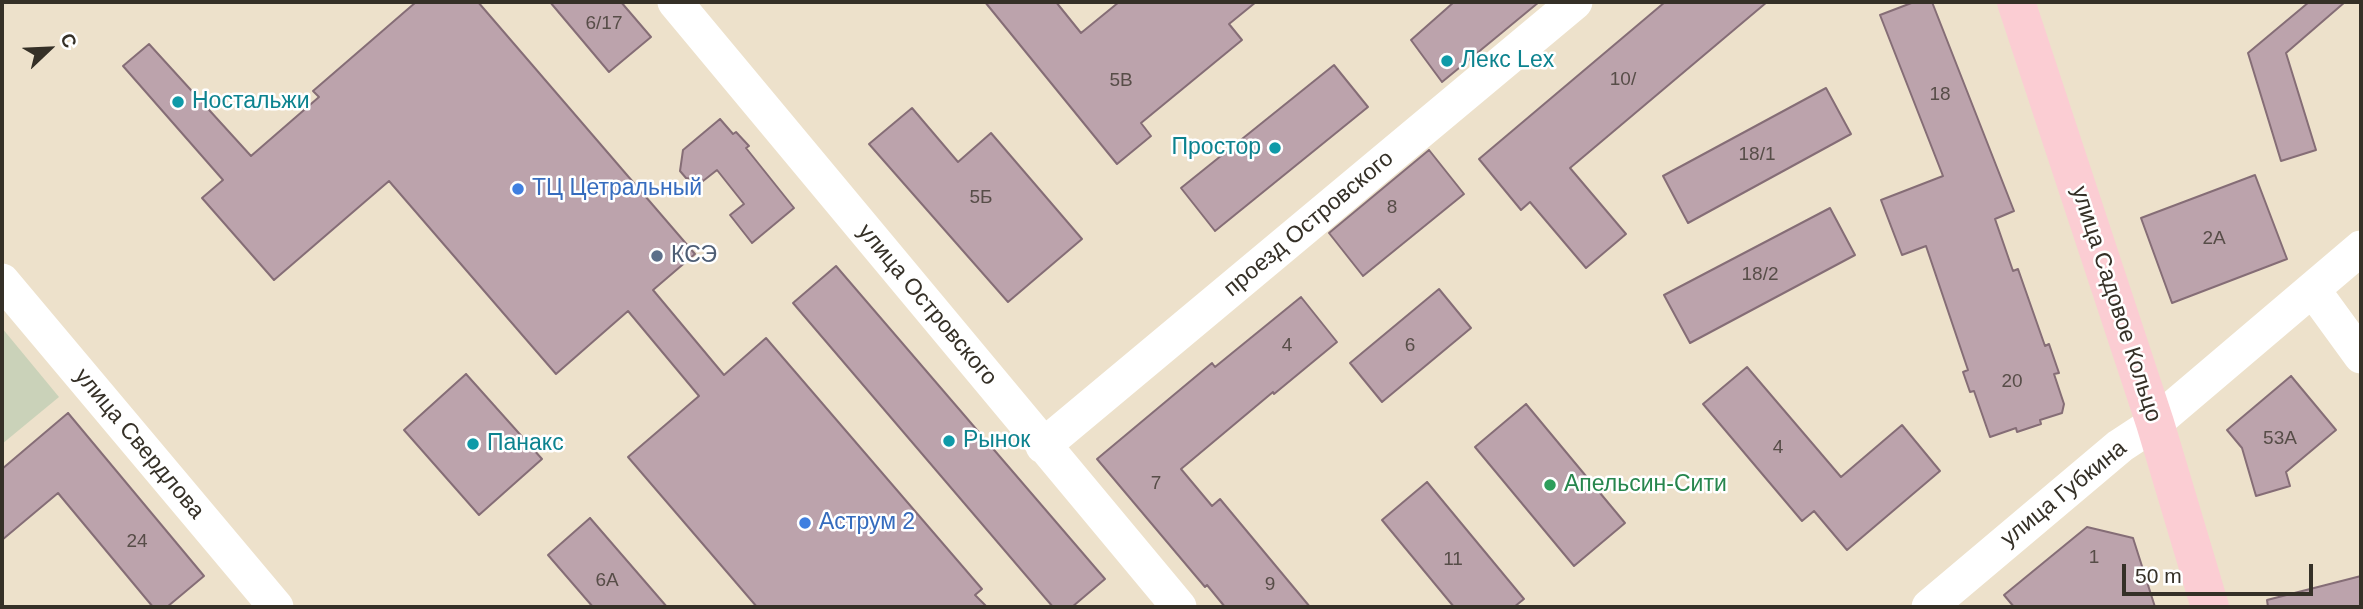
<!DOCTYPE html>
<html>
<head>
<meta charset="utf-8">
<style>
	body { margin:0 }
	#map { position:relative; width:2363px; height:609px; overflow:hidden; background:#ede1cb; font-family:Helvetica,sans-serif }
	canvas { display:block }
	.frame { position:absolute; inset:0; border:4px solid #353027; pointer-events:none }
	.north { position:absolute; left:14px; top:14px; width:70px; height:70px; -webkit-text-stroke:5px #fff; paint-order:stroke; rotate:67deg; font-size:19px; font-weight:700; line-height:28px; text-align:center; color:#353027 }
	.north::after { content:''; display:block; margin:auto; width:24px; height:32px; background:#353027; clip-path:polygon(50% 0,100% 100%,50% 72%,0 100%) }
	.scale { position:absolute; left:2122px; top:564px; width:191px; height:32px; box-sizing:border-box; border:4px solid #353027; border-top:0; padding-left:9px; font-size:21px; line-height:24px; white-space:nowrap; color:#353027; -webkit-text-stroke:5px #fff; paint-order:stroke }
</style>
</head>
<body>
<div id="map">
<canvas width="2363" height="609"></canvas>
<div class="frame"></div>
<div class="north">С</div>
<div class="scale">50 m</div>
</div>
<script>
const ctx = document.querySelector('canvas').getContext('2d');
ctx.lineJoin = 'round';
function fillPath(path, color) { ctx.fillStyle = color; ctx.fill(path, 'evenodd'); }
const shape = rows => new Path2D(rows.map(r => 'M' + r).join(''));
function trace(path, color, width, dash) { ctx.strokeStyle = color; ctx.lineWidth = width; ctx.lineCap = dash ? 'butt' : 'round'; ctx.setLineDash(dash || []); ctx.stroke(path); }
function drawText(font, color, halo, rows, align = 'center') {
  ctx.font = font + ' Helvetica,sans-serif'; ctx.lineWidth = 5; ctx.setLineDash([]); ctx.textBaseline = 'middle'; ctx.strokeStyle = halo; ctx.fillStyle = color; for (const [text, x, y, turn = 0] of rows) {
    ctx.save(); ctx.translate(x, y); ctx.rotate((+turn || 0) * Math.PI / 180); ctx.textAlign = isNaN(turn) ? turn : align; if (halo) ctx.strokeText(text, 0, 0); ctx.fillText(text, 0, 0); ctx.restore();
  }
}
fillPath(shape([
	[2,328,59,397,2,444]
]), '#cad2b9');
const building = shape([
	[416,2,478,2,695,254,653,290,724,375,766,338,982,589,975,595,987,607,757,607,628,457,699,396,628,311,556,374,389,181,274,280,202,198,223,180,123,66,149,44,251,156,319,97,313,91,416,2],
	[550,2,621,2,651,37,609,72,550,2],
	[985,2,1056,2,1081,33,1119,2,1256,2,1229,24,1242,40,1141,123,1151,136,1117,164,985,2],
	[1454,2,1539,2,1442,82,1411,40,1454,2],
	[1665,2,1767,2,1570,168,1626,234,1586,268,1530,202,1521,210,1479,159,1665,2],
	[1914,2,1932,2,2014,211,1995,219,2013,271,2018,269,2045,346,2049,344,2059,373,2054,374,2064,404,2062,413,2040,420,2041,424,2017,432,2016,428,1990,437,1974,391,1970,392,1963,372,1968,370,1926,246,1902,255,1881,200,1943,176,1880,15,1914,2],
	[2309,2,2345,2,2286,53,2316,150,2281,161,2248,53,2309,2],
	[1334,65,1368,107,1215,231,1181,188,1334,65],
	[1826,88,1851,134,1688,223,1663,176,1826,88],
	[912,108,958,162,991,133,1082,239,1008,302,869,144,912,108],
	[720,119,733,134,736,132,749,146,746,148,794,208,752,243,730,215,744,204,717,170,703,181,686,178,680,171,683,150,720,119],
	[1429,150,1464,194,1363,276,1329,233,1429,150],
	[2255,175,2287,259,2172,303,2141,218,2255,175],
	[1830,208,1855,255,1690,343,1664,295,1830,208],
	[836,266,1105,579,1072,607,1053,607,793,303,836,266],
	[1439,289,1471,328,1382,402,1350,363,1439,289],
	[1301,297,1337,342,1274,394,1273,392,1181,469,1212,506,1220,499,1310,607,1225,607,1207,585,1205,587,1097,459,1212,363,1215,367,1301,297],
	[1747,367,1841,477,1902,425,1940,471,1847,550,1814,511,1802,521,1703,404,1747,367],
	[466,374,542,459,479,515,404,430,466,374],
	[2291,376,2336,430,2286,472,2290,486,2256,496,2242,448,2227,430,2291,376],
	[1526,404,1625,523,1574,566,1475,447,1526,404],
	[68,413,204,576,167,607,153,607,58,493,2,540,2,469,68,413],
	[1427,482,1524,599,1514,607,1454,607,1382,520,1427,482],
	[590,518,667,607,593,607,548,555,590,518],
	[2087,527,2133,538,2155,607,2014,607,2004,595,2087,527],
	[2361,576,2361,607,2268,607,2267,600,2361,576]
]);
fillPath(building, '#bca3ac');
trace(building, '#856d76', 2);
trace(shape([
	[675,2,1179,607],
	[2,281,276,607],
	[2313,290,2361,356],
	[1043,446,1575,2],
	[1929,607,2120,446,2155,423,2361,248]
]), '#fff', 35);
trace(shape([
	[2016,2,2155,423,2210,607]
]), '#fbcdd3', 38);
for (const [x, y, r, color] of [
	[1447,61,7,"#0f9aa8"],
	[178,102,7,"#0f9aa8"],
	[1275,148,7,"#0f9aa8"],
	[518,189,7,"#3f7fe0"],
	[657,256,7,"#5c6f8a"],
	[949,441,7,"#0f9aa8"],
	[473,444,7,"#0f9aa8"],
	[1550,485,7,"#2e9e5b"],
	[805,523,7,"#3f7fe0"]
]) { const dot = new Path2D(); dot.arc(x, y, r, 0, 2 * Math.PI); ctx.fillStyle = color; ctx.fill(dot); trace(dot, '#fff', 2.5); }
drawText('19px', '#574d48', null, [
	["6/17",604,24],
	["10/",1623,80],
	["5В",1121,81],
	["18",1940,95],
	["18/1",1757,155],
	["5Б",981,198],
	["8",1392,208],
	["2А",2214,239],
	["18/2",1760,275],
	["4",1287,346],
	["6",1410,346],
	["20",2012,382],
	["53А",2280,439],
	["4",1778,448],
	["7",1156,484],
	["24",137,542],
	["1",2094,558],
	["11",1453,560],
	["6А",607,581],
	["9",1270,585]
]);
drawText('23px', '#0d838f', '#fff', [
	["Лекс Lex",1461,61],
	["Ностальжи",192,102],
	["Простор",1261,148,"right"],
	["Рынок",963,441],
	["Панакс",487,444]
], 'left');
drawText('23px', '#366cbe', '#fff', [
	["ТЦ Цетральный",532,189],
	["Аструм 2",819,523]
], 'left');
drawText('23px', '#353027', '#fff', [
	["проезд Островского",1309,224,-40],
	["улица Садовое Кольцо",2116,304,72],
	["улица Островского",927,305,50],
	["улица Свердлова",139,444,50],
	["улица Губкина",2064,494,-39]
]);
drawText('23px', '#4e5e75', '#fff', [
	["КСЭ",671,256]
], 'left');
drawText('23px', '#27864d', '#fff', [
	["Апельсин-Сити",1564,485]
], 'left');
</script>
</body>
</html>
